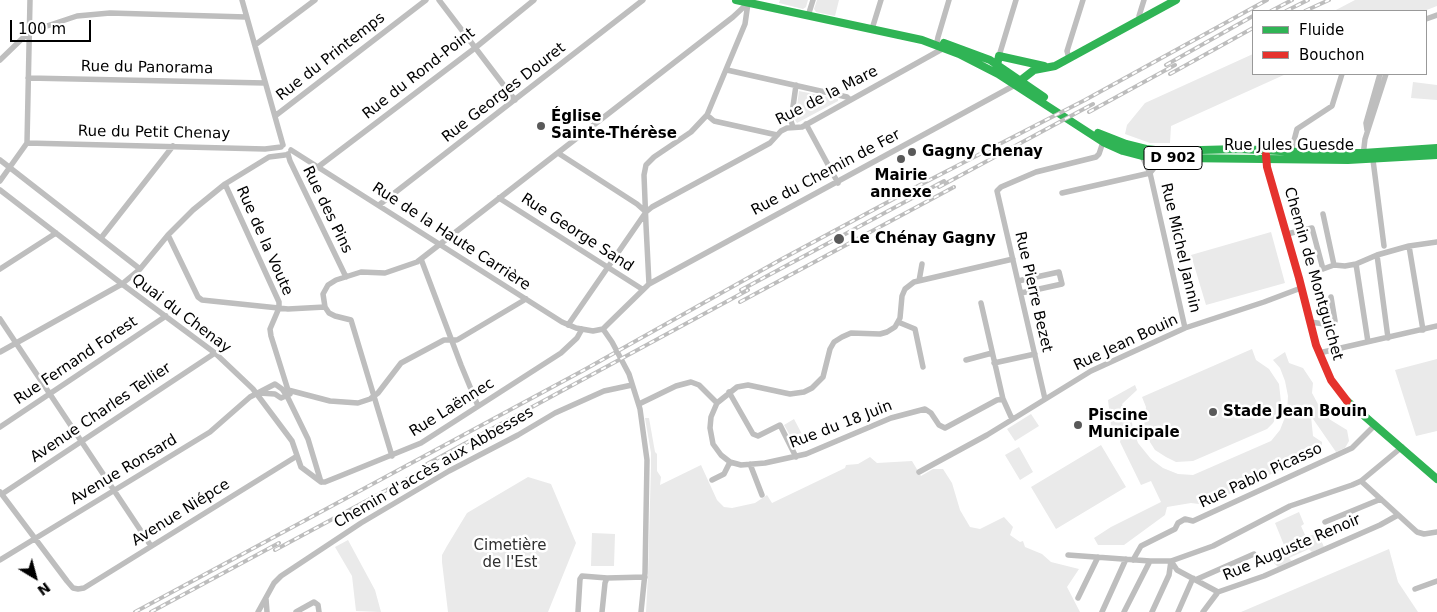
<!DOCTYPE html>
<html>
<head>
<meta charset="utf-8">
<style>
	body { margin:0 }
	#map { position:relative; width:1437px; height:612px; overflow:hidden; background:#fff; font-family:"DejaVu Sans",sans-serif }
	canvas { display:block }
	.legend { position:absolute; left:1252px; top:10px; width:175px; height:65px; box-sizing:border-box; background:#fff; border:1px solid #999; margin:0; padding:6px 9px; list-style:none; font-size:15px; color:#000 }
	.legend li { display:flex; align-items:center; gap:10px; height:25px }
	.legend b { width:25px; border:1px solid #999 }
	.north { position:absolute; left:10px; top:552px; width:50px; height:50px; -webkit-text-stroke:4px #fff; paint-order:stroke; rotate:143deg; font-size:14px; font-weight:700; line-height:20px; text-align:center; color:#000 }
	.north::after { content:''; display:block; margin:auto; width:18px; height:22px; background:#000; clip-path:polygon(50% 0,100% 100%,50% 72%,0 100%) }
	.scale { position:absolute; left:10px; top:20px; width:81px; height:22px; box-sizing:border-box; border:2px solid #000; border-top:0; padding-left:6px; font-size:15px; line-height:18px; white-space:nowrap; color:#000; -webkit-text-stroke:4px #fff; paint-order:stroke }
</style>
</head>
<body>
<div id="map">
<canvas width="1437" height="612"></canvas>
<ul class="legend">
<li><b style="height:6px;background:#30b455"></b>Fluide</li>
<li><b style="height:6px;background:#e5322d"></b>Bouchon</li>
</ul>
<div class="north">N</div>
<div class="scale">100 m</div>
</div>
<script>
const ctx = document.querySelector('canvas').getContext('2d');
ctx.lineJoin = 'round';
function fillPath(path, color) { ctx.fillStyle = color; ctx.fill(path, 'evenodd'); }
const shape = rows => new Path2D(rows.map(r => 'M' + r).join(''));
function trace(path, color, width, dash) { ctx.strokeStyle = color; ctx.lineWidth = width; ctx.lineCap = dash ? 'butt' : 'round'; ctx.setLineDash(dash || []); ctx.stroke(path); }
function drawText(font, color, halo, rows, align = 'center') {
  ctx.font = font + ' "DejaVu Sans",sans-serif'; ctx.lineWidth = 5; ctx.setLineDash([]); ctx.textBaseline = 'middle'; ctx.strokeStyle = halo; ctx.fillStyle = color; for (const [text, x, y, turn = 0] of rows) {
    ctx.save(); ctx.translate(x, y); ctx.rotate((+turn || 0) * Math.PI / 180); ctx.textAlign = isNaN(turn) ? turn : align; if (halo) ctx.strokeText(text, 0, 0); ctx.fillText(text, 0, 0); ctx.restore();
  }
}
fillPath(shape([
	[780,0,808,0,806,7,803,9,779,3],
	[817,0,839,0,835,16,816,12,814,9],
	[1355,0,1437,0,1437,6,1424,11,1334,11],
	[1253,54,1253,74,1286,74,1171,126,1170,143,1150,143,1125,134,1127,125,1145,103],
	[1413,82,1437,85,1437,100,1411,98],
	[799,91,838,99,838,101,797,123,795,120],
	[1271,232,1285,283,1206,305,1191,255],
	[1252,349,1256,360,1269,369,1279,384,1281,402,1279,413,1273,423,1267,429,1193,461,1176,462,1166,457,1155,450,1148,439,1144,427,1146,407,1142,397],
	[1285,352,1289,363,1303,368,1313,383,1312,393,1319,406,1327,402,1329,408,1329,419,1347,430,1349,441,1345,448,1336,452,1311,416,1313,436,1322,442,1322,447,1309,456,1207,505,1191,503,1167,507,1165,515,1124,545,1098,545,1094,538,1111,527,1161,502,1151,481,1141,485,1120,442,1122,434,1114,433,1104,437,1097,436,1111,425,1108,400,1135,385,1137,390,1122,404,1126,413,1131,416,1133,429,1138,443,1151,459,1163,468,1178,474,1193,475,1271,441,1280,430,1287,412,1288,396,1285,381,1280,368,1273,360],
	[1437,359,1437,431,1416,436,1395,370],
	[1031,414,1039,426,1015,441,1007,429],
	[645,418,649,418,655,452,657,454,657,471,661,477,660,485,701,465,717,500,724,507,732,508,755,503,767,495,772,503,845,468,846,465,858,464,870,457,877,463,912,461,921,476,933,469,943,469,952,483,960,510,970,527,980,529,1004,517,1013,527,1010,535,1020,542,1023,541,1025,547,1042,554,1051,562,1079,569,1067,587,1080,612,646,612,648,574,651,467,651,453],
	[794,419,804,438,795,444,784,425],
	[1101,445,1126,487,1056,529,1031,487],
	[1019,447,1033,472,1020,480,1005,455],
	[528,477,551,484,576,543,548,612,448,612,442,562,442,555,447,546,467,513],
	[1299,512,1304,524,1301,526,1306,537,1318,533,1324,547,1312,552,1309,549,1289,558,1292,561,1278,567,1269,558,1286,550,1275,523],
	[592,533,615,534,614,566,591,566],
	[348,540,375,590,381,612,356,611,352,576,335,547],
	[1389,549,1398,582,1418,612,1241,612]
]), '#eaeaea');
trace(shape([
	[242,0,283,145],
	[439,0,515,100],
	[808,16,813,0],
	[1141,19,1139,16,1144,0],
	[1426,19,1437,15],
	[872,29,881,0],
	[255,45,315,0],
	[940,47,937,42,938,37,949,0],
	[999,56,1016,0],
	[1069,58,1067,51,1083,0],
	[0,60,29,32,77,16,110,13,246,17],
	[727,70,847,97,850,100],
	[28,78,265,83],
	[707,115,714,121,777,135],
	[275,116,426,0],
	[806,124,838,183],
	[793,127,791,121,796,85],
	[1367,130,1366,123,1380,74],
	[27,143,265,149,281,147],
	[291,150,562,322,576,328,593,331,603,329,607,325,649,284,1015,85],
	[1291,152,1297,129,1332,106,1342,74],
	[558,153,637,204,646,212],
	[288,154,290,161,346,277],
	[1142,156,1150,173,1185,328],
	[1363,156,1365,139,1386,74],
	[0,160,140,269],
	[1373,160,1384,246],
	[318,167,475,48,534,0],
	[1150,173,1162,158],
	[0,181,27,143,30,0],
	[225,184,279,302,279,308],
	[0,190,122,284,215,353,253,389,292,441,301,467,321,482],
	[1062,193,1150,173],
	[499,198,642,289],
	[379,205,643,0],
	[1323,214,1334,265],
	[1287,234,1312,228,1323,269,1334,265,1345,266,1356,264,1377,255,1409,246,1437,242],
	[168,235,198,297,202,300,288,309,325,307],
	[101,238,173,146],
	[1409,246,1423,330],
	[1377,255,1388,338],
	[421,259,461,365,478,406],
	[1356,264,1368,342],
	[0,269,56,233],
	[919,281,922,264],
	[1018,281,1059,272,1062,284,1021,293],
	[649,284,646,225,644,175,646,165,654,157,691,132,707,115,745,24,748,3],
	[981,303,1003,399],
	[279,308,270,329,271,336,288,390,330,401,358,403,370,399,378,393,401,363,444,340,457,340,526,299],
	[0,319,151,546],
	[898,322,915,329,923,367],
	[1310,322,1332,325,1335,321,1331,297],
	[568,325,646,212,652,207,770,143,781,131,787,128,802,127,944,48],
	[603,329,612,342,629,374,640,409,647,460,645,573,641,612],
	[0,352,122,284,140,269,168,235,193,210,225,184,269,157,285,155],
	[1319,353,1437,326],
	[966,360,992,353],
	[994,363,1035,354],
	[729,392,753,434,758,436,780,425,796,457],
	[259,393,275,394,281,398,290,394],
	[1045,399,997,191,1001,187,1036,172,1096,157,1099,154,1103,142],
	[639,404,676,386,691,382,699,385,717,403],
	[1012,419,1003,399,997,400,945,428,939,425,931,413,925,409,891,418,806,454,765,463,741,465,730,462,721,455,713,444,710,428,711,417,717,403,737,387,748,385,790,394,804,392,812,388,823,377,830,349,834,342,842,337,851,333,880,334,887,332,895,327,900,318,902,296,905,289,914,282,1013,259],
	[0,427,166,316],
	[392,456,351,320,335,316,329,313,325,307,323,294,328,285,336,280,361,272,385,273,417,262,733,17,748,3],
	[750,464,762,495],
	[919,472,987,435,1091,371,1185,328,1264,302,1301,288],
	[712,480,724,474,730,462],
	[1361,481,1417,532,1424,534,1437,532],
	[321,482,325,482,340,476,421,443,561,353,577,338,582,329],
	[0,492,67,581,73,588,78,589,84,588,297,456],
	[2,494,215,353],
	[1325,522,1381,499],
	[1068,555,1150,561,1171,561,1213,546,1290,506,1352,485,1361,481,1402,447],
	[0,560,210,432,250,397,275,384,282,389,287,396,308,439,321,482],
	[1133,560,1141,546,1175,529,1178,523,1185,519,1193,521,1352,448,1375,425],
	[1171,561,1177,570,1218,592],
	[1195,580,1254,554],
	[1415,589,1437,581],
	[1078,598,1098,557],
	[266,599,267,612],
	[258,612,274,583,281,576,361,523,449,471,518,435,555,413,604,391,632,385],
	[296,612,314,602,318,605,319,612],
	[578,612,580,579,582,576,607,578,645,577],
	[602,612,605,583,607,578],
	[1102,612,1126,559],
	[1124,612,1150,561],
	[1152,612,1169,575,1171,561],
	[1178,612,1193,578],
	[1203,612,1218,592,1264,576,1380,525,1398,515]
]), '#bebebe', 5.5);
trace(shape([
	[736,0,922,40,959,54,998,74,1103,142,1123,151,1142,156,1178,158,1348,160,1437,155],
	[944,43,990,60,1044,97],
	[996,70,999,56,1044,66],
	[1016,84,1034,70,1055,66,1176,0],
	[1098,133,1126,144,1146,149,1164,151,1239,149,1321,153,1363,153,1437,148],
	[1347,401,1437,479]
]), '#30b455', 8);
trace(shape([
	[1266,155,1267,167,1299,278,1316,345,1331,380,1347,401]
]), '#e5322d', 8);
const rail = shape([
	[1271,11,1292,0],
	[1286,11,1308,0],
	[1305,11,1329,0],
	[1166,65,1253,16],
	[1170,74,1253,28],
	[1089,112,1175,65],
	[939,187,1093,104],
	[741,290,944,181],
	[740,302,954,187],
	[427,464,748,290],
	[275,550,435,464],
	[135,612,584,370,780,260,914,188,1085,100,1267,0],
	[151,612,279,543]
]);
trace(rail, '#bdbdbd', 4);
trace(rail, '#fff', 2, [5.5]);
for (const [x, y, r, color] of [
	[541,126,5,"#595959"],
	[912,152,5,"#595959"],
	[901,159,5,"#595959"],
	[839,239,6,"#595959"],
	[1213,412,5,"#595959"],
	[1078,425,5,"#595959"]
]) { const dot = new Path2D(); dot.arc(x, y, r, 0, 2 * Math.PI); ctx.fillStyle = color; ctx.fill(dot); trace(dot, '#fff', 2); }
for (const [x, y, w] of [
	[1173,158,58]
]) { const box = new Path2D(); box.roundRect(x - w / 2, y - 11.5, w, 23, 4); ctx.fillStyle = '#fff'; ctx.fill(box); trace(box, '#000', 1); }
drawText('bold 14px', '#000', null, [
	["D 902",1173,158]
]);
drawText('15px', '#000', '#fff', [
	["Rue du Printemps",331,57,-38],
	["Rue du Panorama",147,68,1],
	["Rue du Rond-Point",419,74,-38],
	["Rue Georges Douret",504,93,-38],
	["Rue de la Mare",827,96,-27],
	["Rue du Petit Chenay",154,133,1],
	["Rue Jules Guesde",1289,146],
	["Rue du Chemin de Fer",826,173,-28],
	["Rue des Pins",327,210,64],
	["Rue George Sand",577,233,33],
	["Rue de la Haute Carrière",451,237,33],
	["Rue de la Voute",264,241,66],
	["Rue Michel Jannin",1180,248,77],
	["Chemin de Montguichet",1313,274,74],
	["Rue Pierre Bezet",1033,292,77],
	["Quai du Chenay",181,314,37],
	["Rue Jean Bouin",1126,343,-25],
	["Rue Fernand Forest",76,361,-34],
	["Rue Laënnec",452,408,-32],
	["Avenue Charles Tellier",101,413,-34],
	["Rue du 18 Juin",841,425,-21],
	["Chemin d'accès aux Abbesses",434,468,-30],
	["Avenue Ronsard",124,470,-31],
	["Rue Pablo Picasso",1261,476,-25],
	["Avenue Niépce",181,513,-32],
	["Rue Auguste Renoir",1292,548,-23]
]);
drawText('bold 15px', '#000', '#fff', [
	["Église",551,117],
	["Sainte-Thérèse",551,134],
	["Gagny Chenay",922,152],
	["Mairie",901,176,"center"],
	["annexe",901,193,"center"],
	["Le Chénay Gagny",850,239],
	["Stade Jean Bouin",1223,412],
	["Piscine",1088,416],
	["Municipale",1088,433]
], 'left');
drawText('15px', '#2f2f2f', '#fff', [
	["Cimetière",510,546],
	["de l'Est",510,563]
]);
</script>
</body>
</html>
